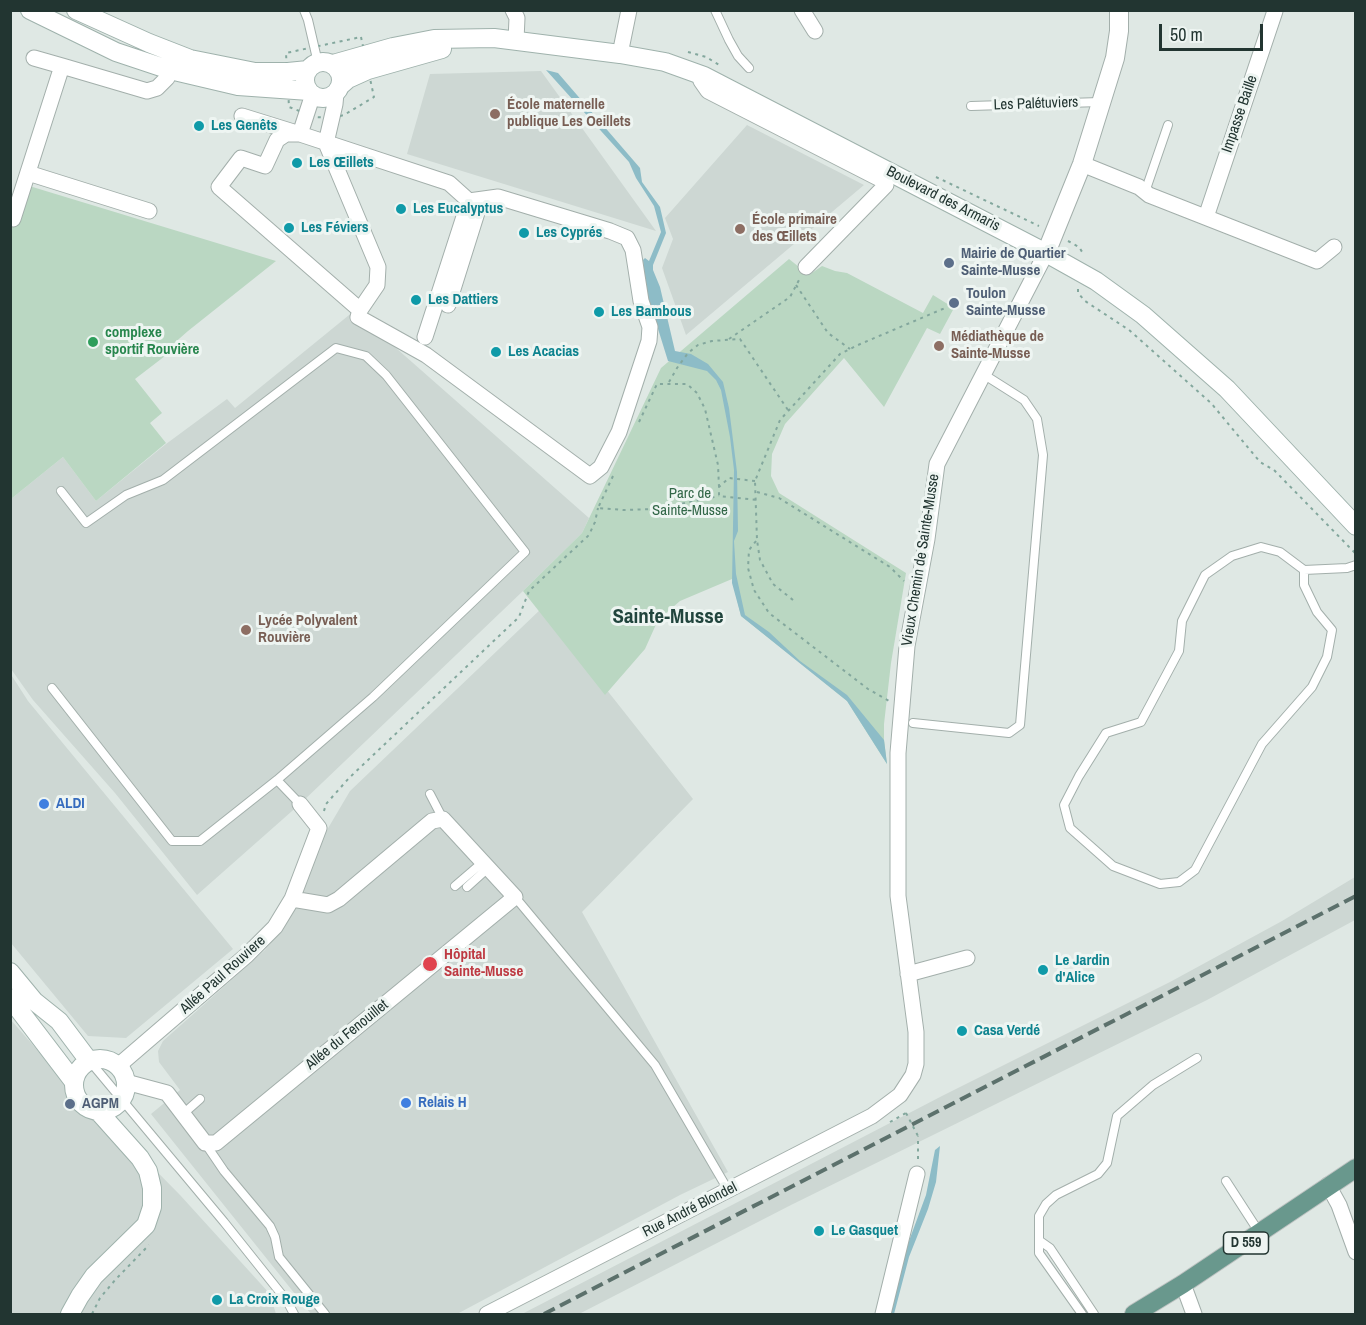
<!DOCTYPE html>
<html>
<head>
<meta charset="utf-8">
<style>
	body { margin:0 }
	#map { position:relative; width:1366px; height:1325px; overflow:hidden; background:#dfe8e4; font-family:"Archivo Narrow",sans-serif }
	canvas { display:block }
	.frame { position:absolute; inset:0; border:12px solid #223531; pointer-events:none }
	.scale { position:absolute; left:1159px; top:24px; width:104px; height:27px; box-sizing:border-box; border:3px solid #223531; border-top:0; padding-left:8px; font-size:18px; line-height:21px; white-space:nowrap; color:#223531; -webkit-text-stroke:4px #eef5f2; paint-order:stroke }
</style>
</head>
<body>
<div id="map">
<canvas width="1366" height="1325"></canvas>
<div class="frame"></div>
<div class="scale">50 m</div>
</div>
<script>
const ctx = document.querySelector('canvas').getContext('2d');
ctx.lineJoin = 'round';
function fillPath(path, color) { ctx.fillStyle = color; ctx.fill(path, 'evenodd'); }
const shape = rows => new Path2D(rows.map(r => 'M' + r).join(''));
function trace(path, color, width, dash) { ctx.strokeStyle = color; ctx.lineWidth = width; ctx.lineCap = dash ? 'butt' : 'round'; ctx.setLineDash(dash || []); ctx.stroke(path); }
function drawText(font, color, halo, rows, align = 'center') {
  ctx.font = font + ' "Archivo Narrow",sans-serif'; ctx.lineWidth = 6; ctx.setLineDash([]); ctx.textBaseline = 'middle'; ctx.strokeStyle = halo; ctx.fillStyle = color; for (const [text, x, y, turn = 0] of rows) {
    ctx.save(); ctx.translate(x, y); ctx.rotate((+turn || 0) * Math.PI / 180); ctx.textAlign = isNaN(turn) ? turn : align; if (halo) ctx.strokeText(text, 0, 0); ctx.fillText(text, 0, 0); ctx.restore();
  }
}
fillPath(shape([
	[541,71,656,231,407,154,430,74],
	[747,125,864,185,686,335,662,268,673,239,665,218],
	[354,311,589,518,582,533,523,591,300,804,197,895,115,793,33,700,11,669,11,499,63,457,96,501,166,444,227,399,235,408],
	[542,608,693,799,582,912,728,1172,680,1195,457,1314,311,1314,151,1114,180,1090,159,1062,158,1051,163,1041,265,950,282,928,327,830,350,791],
	[10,673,28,701,233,949,126,1038,88,1036,11,943],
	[1355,877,1355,920,1207,1000,791,1205,579,1314,522,1314,942,1096,1170,982,1282,921],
	[10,1019,40,1053,180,1195,270,1294,276,1314,11,1314]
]), '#cdd7d3');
fillPath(shape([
	[26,185,276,261,188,331,163,353,165,356,135,379,162,413,150,423,166,443,96,501,63,457,11,499,10,234],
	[789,259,809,275,822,266,835,271,847,273,923,313,933,295,954,308,940,334,927,328,884,407,844,358,785,424,772,454,771,476,779,493,906,573,891,663,884,724,884,740,887,764,847,701,741,616,732,579,680,601,658,620,645,649,605,695,523,591,582,533,661,368]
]), '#bad7c2');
fillPath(shape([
	[546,70,558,73,640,168,642,182,660,207,666,233,653,265,653,270,660,287,675,351,691,354,708,364,723,382,729,408,737,472,738,531,734,541,736,574,745,615,769,632,800,661,847,695,884,740,887,764,847,701,741,616,732,583,734,470,730,437,721,390,716,380,707,371,668,361,645,287,643,260,645,258,649,261,661,232,654,206,636,178,629,162],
	[940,1146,936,1182,928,1209,909,1257,894,1314,887,1314,899,1268,926,1195,935,1150]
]), '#8dbcc7');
const service = shape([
	[304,10,308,20,318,63],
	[715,10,729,40,738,56,749,68],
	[971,106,1100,102],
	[1145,192,1168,125],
	[61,491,86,523,126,495,163,480,336,348,366,356,386,375,525,552,373,697,277,780],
	[1304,570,1304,585,1317,612,1332,630,1327,657,1312,687,1262,744,1195,870,1179,882,1160,884,1113,866,1070,828,1064,805,1079,776,1106,733,1141,722,1179,651,1182,621,1205,575,1232,556,1261,547,1280,552,1304,570,1347,568,1356,565],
	[52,688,172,841,200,841,277,780,300,804],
	[913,723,1009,733,1020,725,1043,455,1037,419,1024,400,983,374],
	[430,794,443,819],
	[455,886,483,862],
	[467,887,488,868],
	[515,897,655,1065,728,1190],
	[88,1059,224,1222,287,1301,294,1314],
	[183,1114,200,1099],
	[205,1143,224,1171,270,1226,275,1237,279,1257,325,1314],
	[1226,1181,1259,1232],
	[1040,1241,1050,1248,1094,1314],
	[1082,1314,1039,1253,1039,1216,1046,1204,1056,1195,1098,1174,1107,1163,1117,1116,1153,1085,1197,1058]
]);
const minor = shape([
	[513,10,517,18,516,40],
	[802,10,815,31],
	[620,54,629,10],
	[34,58,62,66],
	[704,76,701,81,708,91,882,180,886,185,806,267],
	[336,93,335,104,326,143,378,267,377,285,360,310],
	[242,116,300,134,449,183,469,201,498,197,610,231,627,238,633,250,641,301,650,327,649,341,619,432,601,467,590,476,426,355,358,317,360,310,219,187,241,158,265,166,277,140,286,134,300,134],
	[300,134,313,94],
	[1082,164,1139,187,1149,195,1317,261,1334,247],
	[28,173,149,211],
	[1206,217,1275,11],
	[10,218,13,219,62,66,147,91,157,88,167,78,170,70],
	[448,305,481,200],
	[425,337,469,201],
	[908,974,967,958],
	[118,1066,247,955,275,927,292,899,319,828,300,804],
	[126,1082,167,1093,205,1143,216,1143,515,897,443,819,432,821,339,899,328,905,292,899],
	[1328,1185,1339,1205,1356,1252],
	[1183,1284,1194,1314],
	[487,1314,872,1116,900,1095,913,1075,916,1064,916,1032,898,896,898,753,907,646,927,539,937,464,1046,253],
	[883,1314,917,1174]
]);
const tertiary = shape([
	[1046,253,1082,164,1115,58,1119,31,1119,10]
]);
const secondary = shape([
	[30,10,116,52,170,70,238,86,309,91],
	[76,10,149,43,190,59,255,72,288,72,308,70],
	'305 80a18 18 0 1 1 36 0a18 18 0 1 1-36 0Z',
	[333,64,393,47,434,39,494,38,620,54,665,62,704,76,1046,253,1096,281,1143,315,1227,389,1356,526],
	[340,86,348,79,368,70,442,49],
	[10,972,34,1001,59,1021,89,1061],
	[10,998,74,1082],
	'74 1085a26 26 0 1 1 52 0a26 26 0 1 1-52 0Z',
	[70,1314,80,1296,94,1276,146,1225,152,1207,152,1188,148,1171,140,1158,98,1111]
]);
const primary = shape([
	[1134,1314,1183,1284,1356,1168]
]);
trace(service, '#a3afab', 10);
trace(minor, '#a3afab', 17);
trace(tertiary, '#a3afab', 20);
trace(secondary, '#9fb2ac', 20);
trace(primary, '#bdc2c1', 20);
trace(shape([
	[361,37,374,97,344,115,332,118,315,117,289,107,286,53,361,37],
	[688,52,706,57,721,66],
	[936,177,1039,226],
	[1068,241,1079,247,1084,255],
	[796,285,828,333,850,349],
	[1078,289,1078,293,1085,301,1129,330,1211,403,1260,462,1274,470,1356,554],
	[729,339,790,297,799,280],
	[669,382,677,368,688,353,698,345,712,341,740,339,788,410],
	[639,422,657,384,687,384,697,393,705,409,718,465,719,487],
	[613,476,598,508,623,510,656,509,719,496],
	[755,481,729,478,719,487,719,496,757,500],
	[757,492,779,498,890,567,904,581],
	[756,541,749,550,748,568,754,590,769,613,868,689,889,701],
	[793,600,773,584,760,560,757,540,755,481,780,420,840,354,858,345,945,308],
	[324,811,326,804,349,778,519,617,529,591,589,535,595,522,598,508],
	[890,1122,906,1113],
	[918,1159,918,1136],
	[92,1314,100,1298,116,1279,149,1245]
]), '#83a79d', 2, [3, 4.5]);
trace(service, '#fff', 8);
trace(minor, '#fff', 15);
trace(tertiary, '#fff', 18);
trace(secondary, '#fff', 18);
trace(primary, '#69988d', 18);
trace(shape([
	[544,1314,1356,896]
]), '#5c716c', 4, [12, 6]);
trace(shape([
	[906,1113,918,1136]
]), '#83a79d', 2, [3, 4.5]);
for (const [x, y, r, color] of [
	[495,114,6,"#8d6e63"],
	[199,126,6,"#0f9aa8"],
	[297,163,6,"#0f9aa8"],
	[401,209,6,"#0f9aa8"],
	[289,228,6,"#0f9aa8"],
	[740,229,6,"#8d6e63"],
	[524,233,6,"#0f9aa8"],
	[949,263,6,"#5c6f8a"],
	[416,300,6,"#0f9aa8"],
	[954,303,6,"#5c6f8a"],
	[599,312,6,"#0f9aa8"],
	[93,342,6,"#2e9e5b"],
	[939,346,6,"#8d6e63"],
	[496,352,6,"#0f9aa8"],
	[246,630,6,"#8d6e63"],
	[44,804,6,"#3f7fe0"],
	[430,964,8,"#e0444e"],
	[1043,970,6,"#0f9aa8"],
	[962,1031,6,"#0f9aa8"],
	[406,1103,6,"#3f7fe0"],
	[70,1104,6,"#5c6f8a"],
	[819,1231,6,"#0f9aa8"],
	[217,1300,6,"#0f9aa8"]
]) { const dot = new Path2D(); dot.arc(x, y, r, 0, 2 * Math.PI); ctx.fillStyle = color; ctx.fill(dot); trace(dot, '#eef5f2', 2); }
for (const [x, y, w] of [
	[1246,1243,45]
]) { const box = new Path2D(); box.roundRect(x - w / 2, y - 11, w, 22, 4.5); ctx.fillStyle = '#eef5f2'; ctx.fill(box); trace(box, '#223531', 1.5); }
drawText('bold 14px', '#223531', null, [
	["D 559",1246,1243]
]);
drawText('15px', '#223531', '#eef5f2', [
	["Les Palétuviers",1036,104,-2],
	["Impasse Baille",1240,114,-71],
	["Boulevard des Armaris",943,199,27],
	["Vieux Chemin de Sainte-Musse",921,560,-81],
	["Allée Paul Rouviere",223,975,-42],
	["Allée du Fenouillet",347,1035,-39],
	["Rue André Blondel",690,1210,-27]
]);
drawText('bold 15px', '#785e54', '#eef5f2', [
	["École maternelle",507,105],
	["publique Les Oeillets",507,122],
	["École primaire",752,220],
	["des Œillets",752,237],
	["Médiathèque de",951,337],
	["Sainte-Musse",951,354],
	["Lycée Polyvalent",258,621],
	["Rouvière",258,638]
], 'left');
drawText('bold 15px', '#0d838f', '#eef5f2', [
	["Les Genêts",211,126],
	["Les Œillets",309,163],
	["Les Eucalyptus",413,209],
	["Les Féviers",301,228],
	["Les Cyprés",536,233],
	["Les Dattiers",428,300],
	["Les Bambous",611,312],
	["Les Acacias",508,352],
	["Le Jardin",1055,961],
	["d'Alice",1055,978],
	["Casa Verdé",974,1031],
	["Le Gasquet",831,1231],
	["La Croix Rouge",229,1300]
], 'left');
drawText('bold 15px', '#4e5e75', '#eef5f2', [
	["Mairie de Quartier",961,254],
	["Sainte-Musse",961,271],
	["Toulon",966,294],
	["Sainte-Musse",966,311],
	["AGPM",82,1104]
], 'left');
drawText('bold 15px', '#27864d', '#eef5f2', [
	["complexe",105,333],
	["sportif Rouvière",105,350]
], 'left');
drawText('15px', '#326748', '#eef5f2', [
	["Parc de",690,494],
	["Sainte-Musse",690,511]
]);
drawText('bold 15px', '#366cbe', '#eef5f2', [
	["ALDI",56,804],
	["Relais H",418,1103]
], 'left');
drawText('bold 15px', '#be3a42', '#eef5f2', [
	["Hôpital",444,955],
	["Sainte-Musse",444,972]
], 'left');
drawText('bold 21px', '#21453d', '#eef5f2', [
	["Sainte-Musse",668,617]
]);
</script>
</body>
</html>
